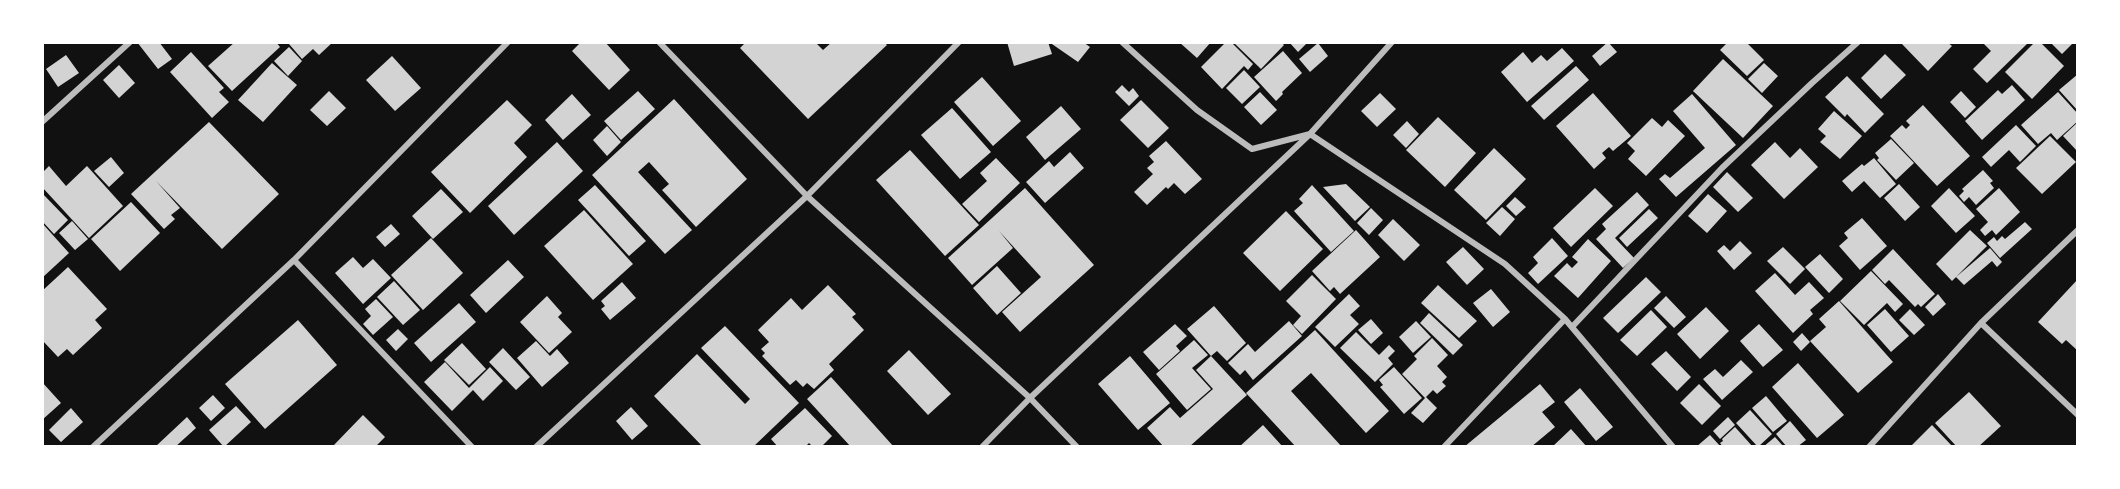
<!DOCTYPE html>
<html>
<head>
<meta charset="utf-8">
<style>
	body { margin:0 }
	#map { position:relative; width:2120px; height:489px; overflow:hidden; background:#111; font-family:"Libre Baskerville",serif }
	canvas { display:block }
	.frame { position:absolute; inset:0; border:44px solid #fff; pointer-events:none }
</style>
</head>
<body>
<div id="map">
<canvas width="2120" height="489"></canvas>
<div class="frame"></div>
</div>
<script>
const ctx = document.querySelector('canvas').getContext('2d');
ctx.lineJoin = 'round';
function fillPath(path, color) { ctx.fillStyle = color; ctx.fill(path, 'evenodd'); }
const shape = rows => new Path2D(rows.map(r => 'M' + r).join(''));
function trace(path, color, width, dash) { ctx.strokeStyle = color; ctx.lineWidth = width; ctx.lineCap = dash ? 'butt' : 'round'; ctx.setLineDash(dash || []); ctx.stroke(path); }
fillPath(shape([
	[137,42,159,42,172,59,158,69],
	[235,42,276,42,280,47,232,91,208,66],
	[291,42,333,42,319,55,313,49,302,59,289,44],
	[581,42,605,42,630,70,609,90,572,51],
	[746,42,815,42,823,50,832,42,884,42,887,45,808,119,740,48],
	[1007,42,1048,42,1052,54,1014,66],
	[1049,42,1083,42,1090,47,1078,62],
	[1179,42,1211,42,1197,58],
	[1226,42,1231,42,1253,64,1248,70,1244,66,1222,89,1201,67],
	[1233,42,1281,42,1284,45,1261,69],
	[1289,42,1308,42,1298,52],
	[1608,42,1617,52,1600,66,1592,56],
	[1728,42,1746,42,1764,60,1747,76,1720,50],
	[1902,42,1947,42,1952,46,1928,71,1901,43],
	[1982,42,2029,42,1987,83,1973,69,1991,51],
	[2035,42,2040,42,2064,66,2032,99,2005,72],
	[2050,42,2074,42,2062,54],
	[1318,43,1328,56,1310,72,1299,59],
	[289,47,302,61,288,76,274,61],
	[1562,48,1574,61,1527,102,1501,72,1523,52,1532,63,1541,55,1547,61],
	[1283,51,1302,73,1282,92,1283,94,1276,101,1254,77],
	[191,52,224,88,219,92,229,102,212,118,170,72],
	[1885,54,1906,75,1881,99,1861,78],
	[66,55,79,73,58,87,46,69],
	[392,56,421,88,395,111,366,80],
	[1723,59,1773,106,1743,138,1693,91],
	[272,63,297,85,263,122,238,100],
	[1764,63,1778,76,1762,93,1748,79],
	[119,65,135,83,119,98,103,80],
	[1576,66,1589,80,1544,120,1531,106],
	[1244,70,1260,87,1242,104,1226,88],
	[2078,74,2078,111,2059,90],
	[1847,76,1884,114,1865,133,1847,114,1845,117,1825,97],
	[982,77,1021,121,993,146,954,102],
	[1122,85,1129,92,1133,88,1139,96,1129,106,1115,92],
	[2012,85,2025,100,1982,140,1965,121,1998,90,2002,94],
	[329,91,346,108,327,126,310,110],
	[638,91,655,109,621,140,604,121],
	[1961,91,1976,107,1965,118,1950,102],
	[1260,92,1277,110,1261,125,1244,107],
	[2058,92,2078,114,2078,121,2057,140,2051,133,2038,144,2021,125],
	[1380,93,1396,109,1377,127,1361,111],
	[1593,93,1631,136,1613,151,1609,147,1602,153,1606,158,1594,169,1556,126],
	[572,94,591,115,563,140,545,120],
	[1692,94,1736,145,1676,197,1659,179,1665,174,1670,178,1705,148,1673,111],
	[674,99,747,179,696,227,662,190,669,184,649,162,638,172,692,230,665,254,592,175],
	[507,100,532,125,514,143,527,157,470,213,431,172],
	[1141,100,1169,128,1148,148,1120,120],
	[1923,105,1970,156,1937,186,1890,136,1902,125,1906,129,1910,125,1906,121],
	[1061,106,1081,129,1045,160,1026,137],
	[952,108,991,152,960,179,921,135],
	[1834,111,1862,136,1840,159,1820,142,1826,136,1818,129],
	[1438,117,1476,153,1445,187,1406,150],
	[1652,118,1662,127,1668,120,1685,136,1646,176,1628,159,1635,151,1627,143],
	[1407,121,1419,134,1406,148,1393,135],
	[209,122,279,194,222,249,156,181,180,208,171,215,175,219,164,229,131,194],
	[2078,122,2078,152,2063,136],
	[2016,125,2036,146,2020,162,2009,150,1991,167,1982,157],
	[607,126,621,142,607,156,593,140],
	[2050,136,2076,162,2042,194,2016,168],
	[1891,139,1914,163,1896,180,1877,160,1879,158,1875,153],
	[1166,141,1202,179,1185,194,1174,183,1168,189,1166,187,1147,205,1134,192,1153,174,1147,168,1154,162,1149,156],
	[557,142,583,171,514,235,488,206],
	[1775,142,1790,158,1800,148,1818,167,1784,199,1751,165],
	[1494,148,1526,179,1486,220,1454,190],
	[910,150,979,225,945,256,876,180],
	[1070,152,1084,168,1045,203,1026,182,1049,161,1054,167],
	[111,157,124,173,109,187,94,171],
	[996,158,1020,183,979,222,962,204,987,181,980,173],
	[1874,158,1896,184,1880,198,1864,181,1852,192,1842,181,1862,164,1864,166],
	[49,166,66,186,87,166,123,206,89,238,42,187,42,173],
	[1983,170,1993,181,1990,183,1994,188,1976,205,1969,197,1964,202,1959,196,1964,191,1962,189],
	[1727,172,1753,198,1738,212,1713,187],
	[1346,184,1370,207,1355,221,1323,187],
	[1899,184,1920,207,1905,221,1884,198],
	[595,185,646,241,629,256,578,200],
	[1312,185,1354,231,1331,252,1294,211,1303,203,1299,199],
	[1025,188,1094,265,1020,332,1002,312,1041,277,999,231,1013,248,972,285,948,258],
	[1595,188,1613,206,1571,247,1553,228],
	[1949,188,1975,216,1956,233,1931,206],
	[1999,188,2020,212,1996,235,1992,230,1985,236,1980,230,1988,222,1976,209],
	[441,189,463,212,433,239,412,216],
	[1637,192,1649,205,1615,238,1634,258,1623,268,1596,239,1606,229,1602,224],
	[42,193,68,220,54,234,42,221],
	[1708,194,1727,211,1707,233,1688,216],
	[1515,197,1526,207,1516,216,1506,206],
	[131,202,160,233,120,271,91,239],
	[1502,207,1515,219,1500,236,1486,223],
	[1371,208,1383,220,1369,235,1357,223],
	[1649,209,1658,218,1627,247,1619,238],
	[584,210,633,264,593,300,544,246],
	[1286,211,1323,249,1280,291,1243,253],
	[1862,218,1887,246,1860,270,1839,246,1848,238,1844,233],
	[1393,219,1420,245,1404,261,1378,235],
	[72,221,88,239,75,250,59,233],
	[2025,222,2032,229,2000,258,1987,243,1994,237,1997,241,2002,236,2005,239],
	[42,223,69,253,42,278],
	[391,224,400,234,385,247,376,237],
	[1356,230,1380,257,1340,294,1334,287,1330,291,1312,271],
	[1970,230,1987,246,1952,281,1936,264],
	[431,238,463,273,423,310,391,275],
	[1552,238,1568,256,1538,284,1528,273,1538,263,1533,257],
	[1588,239,1611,261,1578,298,1554,276,1567,263,1572,268,1578,262,1572,257],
	[1740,241,1752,253,1734,270,1717,251,1724,245,1730,251],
	[1463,247,1484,269,1467,285,1446,262],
	[1783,247,1805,269,1790,284,1767,261],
	[1990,248,2002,262,1997,267,1992,261,1964,285,1956,277],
	[1893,249,1935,294,1921,307,1918,304,1915,307,1889,280,1885,284,1872,270],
	[1820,254,1843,279,1829,293,1805,267],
	[353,257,363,268,373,259,391,278,363,304,335,273],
	[508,260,524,277,486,313,470,295],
	[997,266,1021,293,997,315,973,288],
	[68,267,107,309,95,320,102,328,73,355,67,349,58,357,42,340,42,291],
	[1871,271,1903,304,1895,312,1887,303,1864,325,1840,301],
	[1775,273,1795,295,1809,282,1824,298,1810,310,1813,314,1793,333,1755,291],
	[1312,275,1336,299,1302,334,1293,325,1301,316,1286,301],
	[1646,277,1661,292,1618,333,1603,318],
	[2078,279,2078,351,2066,340,2062,344,2038,322],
	[394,281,420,310,403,325,377,297],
	[622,282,636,298,610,320,601,309,605,306,601,301],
	[828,285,856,314,852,317,864,330,829,364,834,370,814,389,807,383,803,387,796,380,790,385,762,356,765,353,761,349,769,342,758,330,791,298,802,310],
	[1438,285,1477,321,1459,338,1421,303],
	[1491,289,1510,312,1493,327,1473,303],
	[1349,294,1360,306,1350,315,1359,324,1335,347,1315,327],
	[1938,294,1946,304,1933,316,1925,307],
	[547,296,562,313,558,317,572,332,549,353,520,322],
	[1666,296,1686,317,1674,328,1654,308],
	[376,299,393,317,373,335,363,324,371,316,365,309],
	[1839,301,1893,362,1858,393,1810,341,1826,327,1819,319],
	[459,303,476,322,431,362,414,343],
	[1214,306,1246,343,1227,361,1217,351,1211,356,1187,329],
	[1706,307,1729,331,1700,359,1677,334],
	[1885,309,1909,336,1891,352,1867,325],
	[1910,309,1925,325,1914,335,1899,320],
	[1651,310,1667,327,1637,356,1620,340],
	[1429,313,1463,345,1453,355,1420,323],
	[1371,319,1383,333,1371,344,1358,330],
	[298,320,337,365,265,429,225,384],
	[1289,321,1302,336,1253,380,1245,370,1240,375,1228,363,1248,344,1255,352],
	[1416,321,1431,337,1413,353,1399,337],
	[1175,324,1187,336,1176,346,1180,351,1159,370,1143,352],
	[1759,324,1783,350,1763,367,1740,341],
	[725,326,799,403,753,447,703,447,654,396,697,354,745,404,750,399,701,348],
	[398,329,408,339,396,351,386,340],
	[1315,330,1389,411,1366,433,1311,373,1291,391,1342,447,1296,447,1246,393],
	[1356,332,1379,355,1389,345,1395,351,1388,358,1393,364,1375,382,1340,348],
	[1802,333,1810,342,1801,351,1793,342],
	[1432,338,1448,355,1437,366,1447,377,1442,382,1446,386,1437,394,1433,390,1425,398,1402,374,1417,359,1414,356],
	[1194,340,1208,355,1192,368,1211,389,1187,410,1156,374],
	[536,341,550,356,557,349,569,363,542,387,517,358],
	[462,343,486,369,469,385,444,360],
	[503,348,530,377,516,390,489,362],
	[909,350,951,394,928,415,887,371],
	[1666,351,1691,377,1677,391,1651,364],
	[1130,356,1170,403,1138,430,1098,384],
	[1211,356,1247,395,1189,447,1164,447,1147,428,1170,407,1180,418,1213,389,1196,370],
	[1741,360,1753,372,1722,400,1703,379,1715,369,1723,377],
	[445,362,469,388,490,367,503,381,483,401,473,390,452,411,424,382],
	[1798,363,1844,415,1817,438,1772,387],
	[1394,367,1422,398,1404,414,1380,387,1383,385,1379,380],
	[831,377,894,447,851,447,807,399],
	[42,382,61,403,42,420],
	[1540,384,1555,402,1542,412,1555,427,1531,447,1464,447],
	[1699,384,1721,406,1702,425,1680,403],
	[1580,388,1613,427,1596,441,1564,402],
	[1969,392,2001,426,1978,447,1957,447,1935,423],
	[213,395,225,408,211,421,199,408],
	[1766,396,1787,421,1773,432,1752,408],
	[1426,397,1437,408,1423,423,1411,413],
	[236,406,251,422,224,447,209,430],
	[631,407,648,426,632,440,616,421],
	[71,408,83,422,61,442,49,430],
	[805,408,832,436,821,447,813,447,809,443,805,447,778,447,771,439],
	[1750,410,1772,434,1758,447,1736,423],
	[363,415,385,437,375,447,332,447],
	[187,417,196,428,175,447,155,447],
	[1728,417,1735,425,1720,439,1713,431],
	[1790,421,1806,440,1797,447,1787,447,1776,434],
	[1263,425,1283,447,1239,447],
	[1932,425,1953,447,1910,447],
	[1735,427,1753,447,1723,447,1720,443,1723,441,1722,439],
	[1571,429,1587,447,1552,447],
	[1710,435,1721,447,1696,447],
	[1775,437,1784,447,1763,447]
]), '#d3d3d3');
trace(shape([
	[659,42,807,196,1030,398,1077,447],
	[1122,42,1197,110,1252,149,1310,134,1505,264,1565,319,1673,447],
	[42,122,130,42],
	[294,260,472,447],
	[1981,323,2078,415],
	[1572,327,1722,168,1812,83,1858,42],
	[93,447,294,260,508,42],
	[536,447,807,196,959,42],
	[982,447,1030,398,1310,134,1392,42],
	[1444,447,1565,319],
	[1869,447,1981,323,2078,230]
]), '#bcbcbc', 6);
</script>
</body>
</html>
